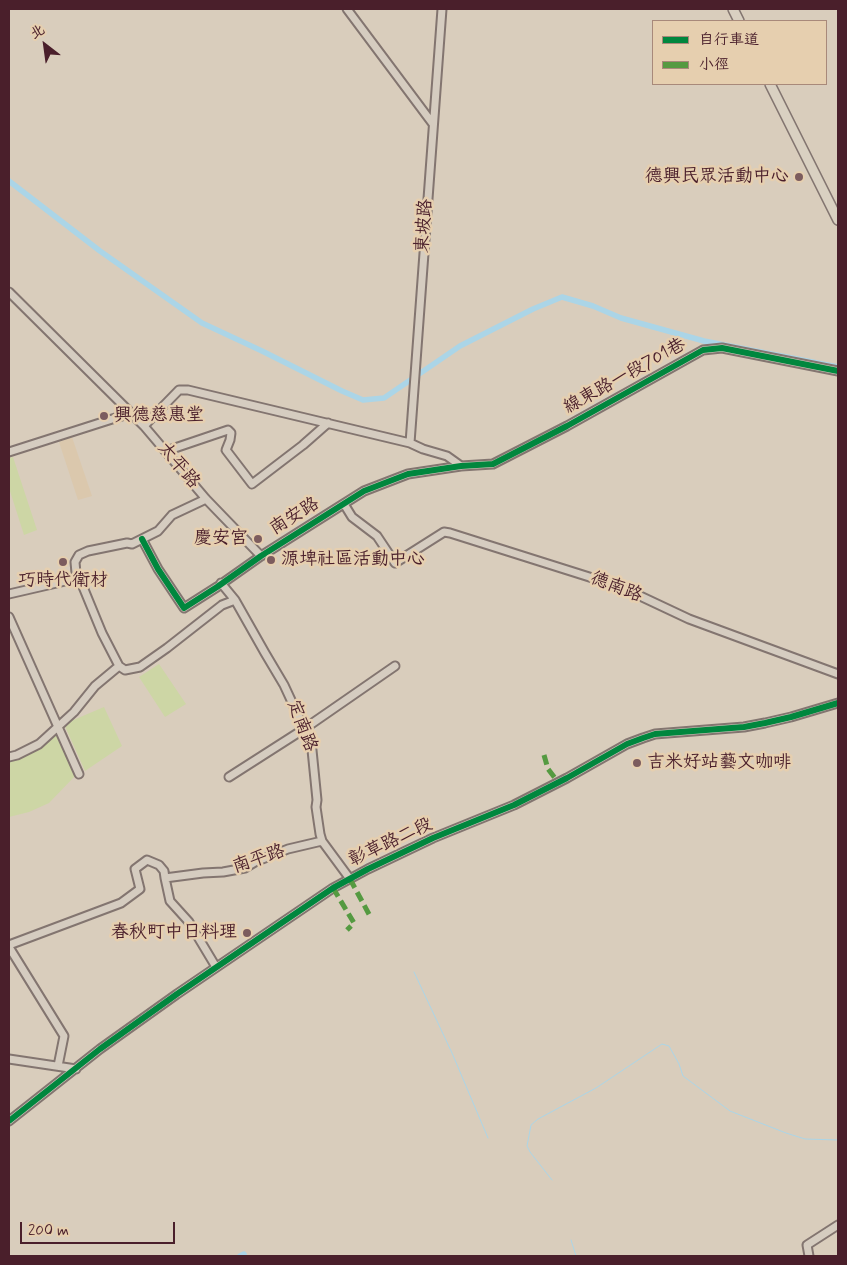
<!DOCTYPE html>
<html>
<head>
<meta charset="utf-8">
<style>
	body { margin:0 }
	#map { position:relative; width:847px; height:1265px; overflow:hidden; background:#d9cdbc; font-family:Mynerve,"LXGW WenKai TC",sans-serif }
	canvas { display:block }
	.frame { position:absolute; inset:0; border:10px solid #4a1f2b; pointer-events:none }
	.legend { position:absolute; left:652px; top:20px; width:175px; height:65px; box-sizing:border-box; background:#e6cfaf; border:1px solid #a8897a; margin:0; padding:6px 9px; list-style:none; font-size:15px; color:#4a1f2b }
	.legend li { display:flex; align-items:center; gap:10px; height:25px }
	.legend b { width:25px; border:1px solid #a8897a }
	.north { position:absolute; left:20px; top:20px; width:50px; height:50px; -webkit-text-stroke:4px #e6cfaf; paint-order:stroke; rotate:330deg; font-size:14px; font-weight:700; line-height:20px; text-align:center; color:#4a1f2b }
	.north::after { content:''; display:block; margin:auto; width:18px; height:22px; background:#4a1f2b; clip-path:polygon(50% 0,100% 100%,50% 72%,0 100%) }
	.scale { position:absolute; left:20px; top:1222px; width:155px; height:22px; box-sizing:border-box; border:2px solid #4a1f2b; border-top:0; padding-left:6px; font-size:15px; line-height:18px; white-space:nowrap; color:#4a1f2b; -webkit-text-stroke:4px #e6cfaf; paint-order:stroke }
</style>
</head>
<body>
<div id="map">
<canvas width="847" height="1265"></canvas>
<div class="frame"></div>
<ul class="legend">
<li><b style="height:6px;background:#00873e"></b>自行車道</li>
<li><b style="height:6px;background:#559a41"></b>小徑</li>
</ul>
<div class="north">北</div>
<div class="scale">200 m</div>
</div>
<script>
const ctx = document.querySelector('canvas').getContext('2d');
ctx.lineJoin = 'round';
function fillPath(path, color) { ctx.fillStyle = color; ctx.fill(path, 'evenodd'); }
const shape = rows => new Path2D(rows.map(r => 'M' + r).join(''));
function trace(path, color, width, dash) { ctx.strokeStyle = color; ctx.lineWidth = width; ctx.lineCap = dash ? 'butt' : 'round'; ctx.setLineDash(dash || []); ctx.stroke(path); }
function drawText(font, color, halo, rows, align = 'center') {
  ctx.font = font + ' Mynerve,"LXGW WenKai TC",sans-serif'; ctx.lineWidth = 5; ctx.setLineDash([]); ctx.textBaseline = 'middle'; ctx.strokeStyle = halo; ctx.fillStyle = color; for (const [text, x, y, turn = 0] of rows) {
    ctx.save(); ctx.translate(x, y); ctx.rotate((+turn || 0) * Math.PI / 180); ctx.textAlign = isNaN(turn) ? turn : align; if (halo) ctx.strokeText(text, 0, 0); ctx.fillText(text, 0, 0); ctx.restore();
  }
}
fillPath(shape([
	[72,437,92,496,78,500,59,442]
]), '#dbc8ad');
fillPath(shape([
	[13,457,37,530,24,535,9,488,9,458],
	[159,664,186,704,165,717,139,677],
	[104,707,122,746,85,771,64,724],
	[57,728,76,775,49,803,29,812,9,817,9,755,32,747]
]), '#cdd6a5');
trace(shape([
	[689,623,694,625,709,630],
	[414,972,452,1053,488,1138],
	[552,1180,530,1152,527,1146,531,1125,538,1119,596,1088,662,1044,669,1046,679,1064,683,1076,730,1111,786,1133,805,1139,838,1140],
	[571,1240,576,1256]
]), '#abd5e7', 1);
trace(shape([
	[9,181,100,251,202,323,262,351,342,391,363,400,384,398,460,346,533,309,562,297,593,306,621,318,704,341,838,367],
	[240,1256,244,1254]
]), '#abd5e7', 5.5);
const minor = shape([
	[347,9,433,124],
	[9,292,144,426,206,499,261,556],
	[144,426,179,390,188,390,410,443,423,449,447,456,461,466],
	[410,443,442,9],
	[166,451,228,430,231,433,230,440,226,450,252,484,303,445,328,423],
	[9,452,131,413],
	[344,504,352,517,377,536,395,563,444,532,450,533,621,587,689,619,838,674],
	[142,539,158,569,184,608,217,587,261,556,364,491,408,474,461,466,493,464,567,426,703,350,722,348,838,371],
	[74,579,81,582,102,633,119,666,125,670,140,667,167,648,222,605,235,600],
	[221,583,235,600,265,653,284,685,310,741,312,750,317,800,316,807,320,834,322,841,350,879],
	[9,594,74,579,76,573,75,562,79,555,88,551,127,543,132,544,158,531,172,515,206,499],
	[9,617,79,774],
	[9,757,17,755,39,744,74,712,95,686,119,666],
	[229,777,304,729,395,666],
	[165,878,203,873,223,872,245,868,255,862,288,849,322,841],
	[9,945,121,903,140,889,135,869,147,860,159,865,164,871,165,878,170,901,189,922,216,967],
	[9,947,64,1036,58,1066],
	[9,1059,76,1069],
	[9,1121,100,1049,177,994,333,888,368,869,433,838,514,805,567,778,627,744,643,738,655,734,744,727,765,723,791,717,838,703],
	[809,1256,807,1245,838,1225]
]);
const major = shape([
	[733,9,739,21],
	[770,84,838,220]
]);
trace(minor, '#837570', 11);
trace(major, '#837570', 12);
trace(minor, '#d5ccc0', 7);
trace(major, '#d9d0c1', 9);
trace(shape([
	[544,755,548,769,558,782],
	[350,879,370,916],
	[333,888,354,923,347,930]
]), '#559a41', 5, [10, 5]);
trace(shape([
	[142,539,158,569,184,608,217,587,261,556,364,491,408,474,461,466,493,464,567,426,703,350,722,348,838,371],
	[9,1121,100,1049,177,994,333,888,368,869,433,838,514,805,567,778,627,744,643,738,655,734,744,727,765,723,791,717,838,703]
]), '#00873e', 6);
for (const [x, y, r, color] of [
	[799,177,5,"#7c5c5e"],
	[104,416,5,"#7c5c5e"],
	[258,539,5,"#7c5c5e"],
	[271,560,5,"#7c5c5e"],
	[63,562,5,"#7c5c5e"],
	[637,763,5,"#7c5c5e"],
	[247,933,5,"#7c5c5e"]
]) { const dot = new Path2D(); dot.arc(x, y, r, 0, 2 * Math.PI); ctx.fillStyle = color; ctx.fill(dot); trace(dot, '#e6cfaf', 2); }
drawText('18px', '#4a1f2b', '#e6cfaf', [
	["德興民眾活動中心",789,177],
	["興德慈惠堂",114,416,"left"],
	["慶安宮",248,539],
	["源埤社區活動中心",281,560,"left"],
	["巧時代衛材",63,581,"center"],
	["吉米好站藝文咖啡",647,763,"left"],
	["春秋町中日料理",237,933]
], 'right');
drawText('18px', '#4a1f2b', '#e6cfaf', [
	["東坡路",425,226,-86],
	["線東路一段701巷",625,377,-29],
	["太平路",178,466,50],
	["南安路",295,517,-32],
	["德南路",616,588,21],
	["定南路",301,726,69],
	["彰草路二段",391,843,-25],
	["南平路",259,860,-19]
]);
</script>
</body>
</html>
